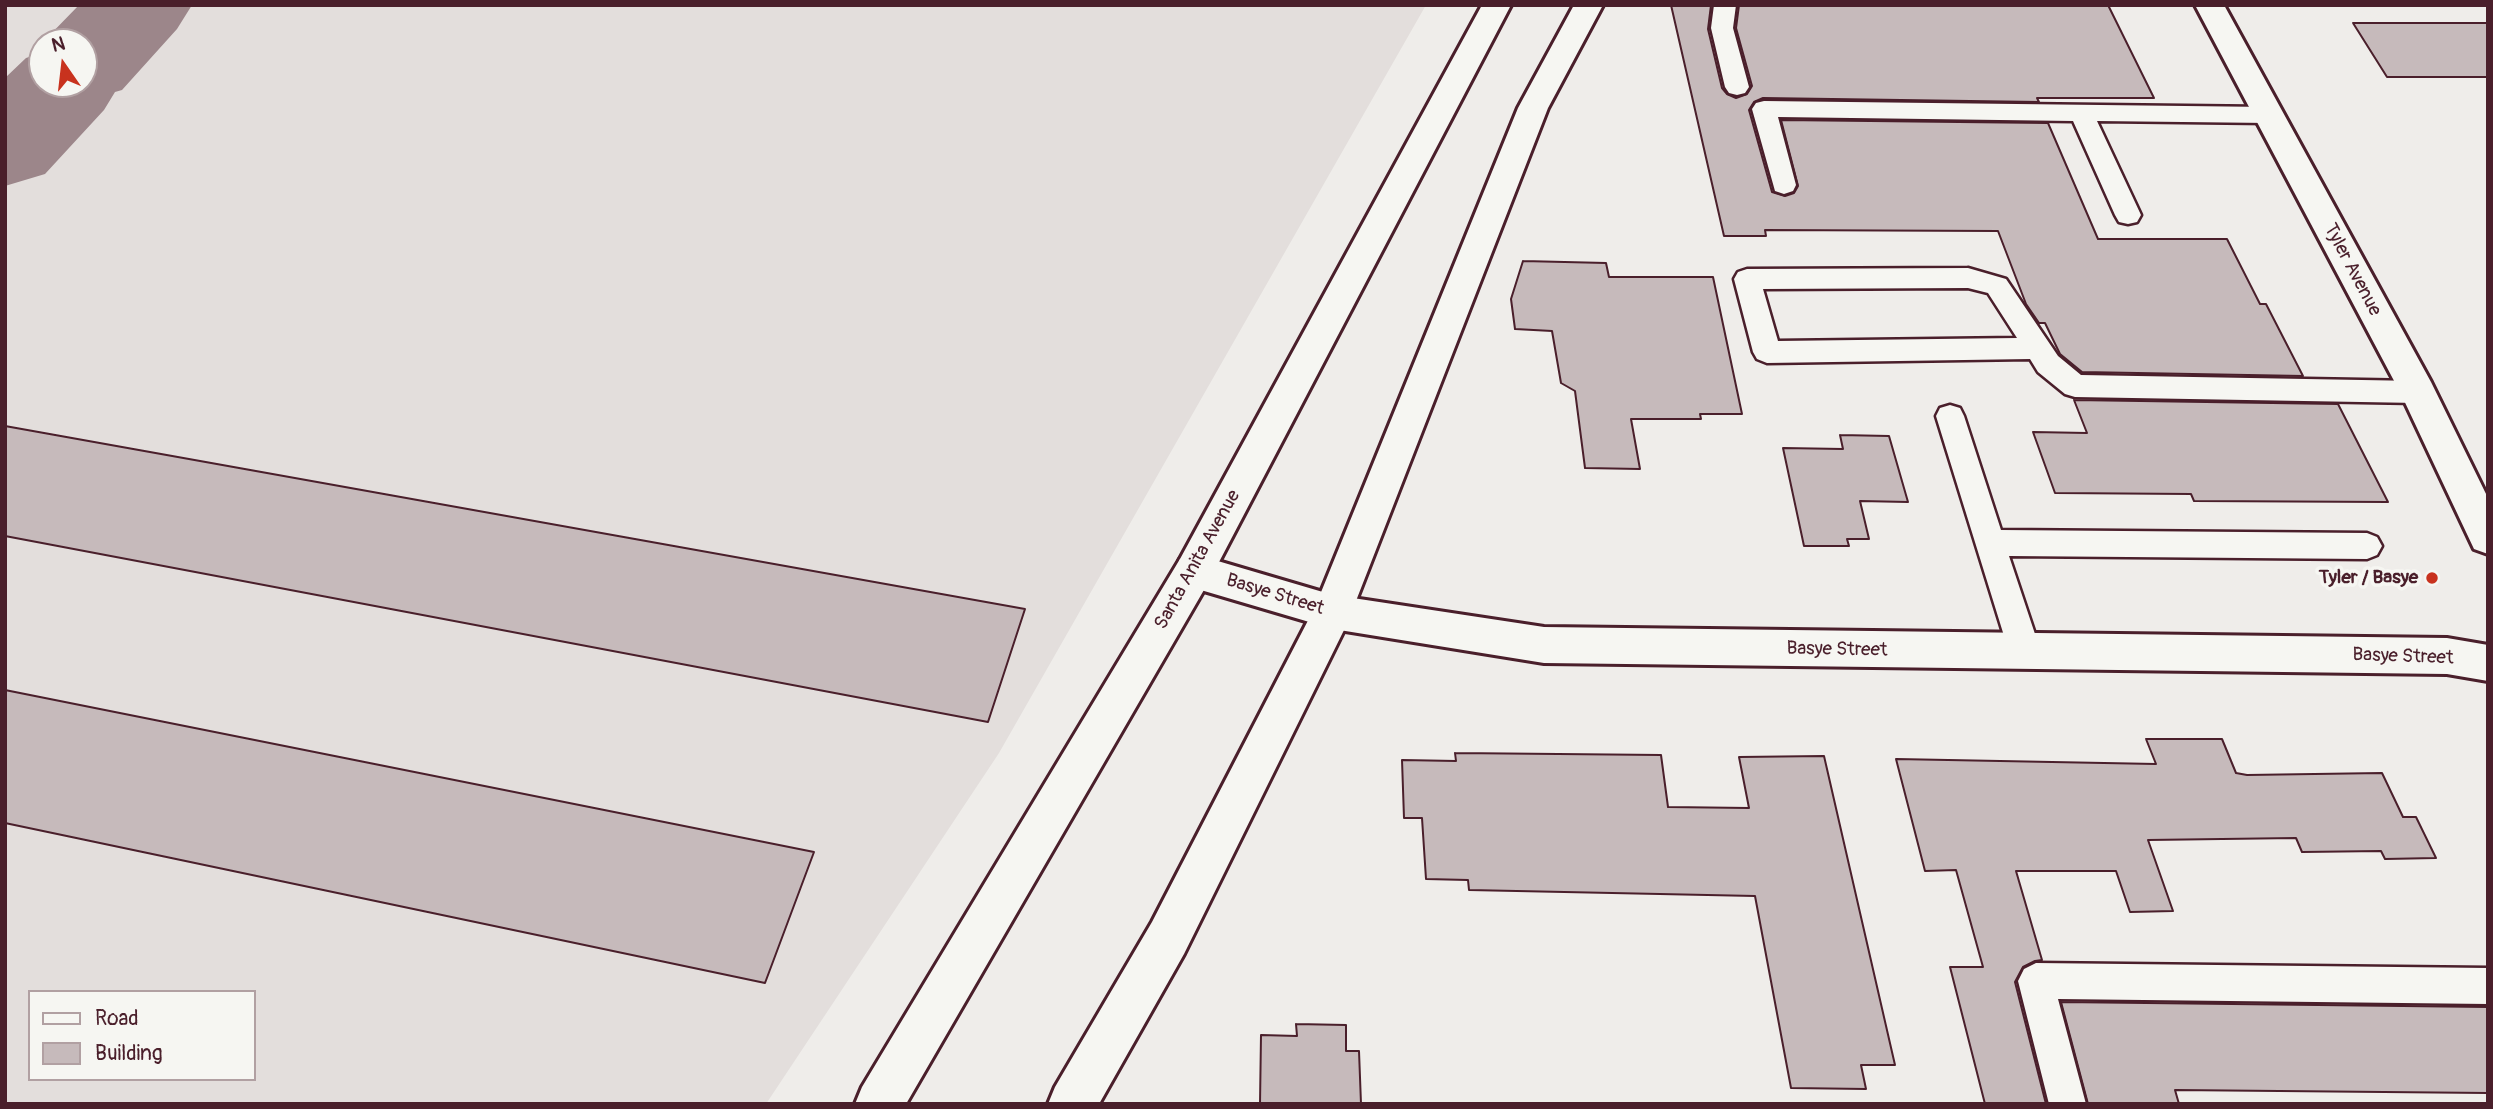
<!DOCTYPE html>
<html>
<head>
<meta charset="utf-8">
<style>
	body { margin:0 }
	#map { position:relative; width:2493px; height:1109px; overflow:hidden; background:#efedea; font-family:Pangolin,sans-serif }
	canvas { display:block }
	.frame { position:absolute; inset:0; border:7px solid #4a1f2b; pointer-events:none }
	.legend { position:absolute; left:28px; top:990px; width:228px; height:91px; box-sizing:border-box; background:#f6f6f2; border:2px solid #b1a0a2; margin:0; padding:9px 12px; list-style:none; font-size:21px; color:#4a1f2b }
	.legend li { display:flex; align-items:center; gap:14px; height:35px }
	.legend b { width:35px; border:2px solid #b1a0a2 }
	.north { position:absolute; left:28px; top:28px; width:70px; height:70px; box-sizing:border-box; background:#f6f6f2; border:2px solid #b1a0a2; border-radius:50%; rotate:346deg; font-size:19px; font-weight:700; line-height:28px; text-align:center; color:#4a1f2b }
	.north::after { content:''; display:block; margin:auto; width:24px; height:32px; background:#c8321e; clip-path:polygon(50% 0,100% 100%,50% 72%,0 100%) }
</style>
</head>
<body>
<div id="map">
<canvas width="2493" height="1109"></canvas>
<div class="frame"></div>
<ul class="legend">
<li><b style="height:9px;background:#f6f6f2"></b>Road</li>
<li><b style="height:19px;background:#c6babb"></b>Building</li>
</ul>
<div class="north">N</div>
</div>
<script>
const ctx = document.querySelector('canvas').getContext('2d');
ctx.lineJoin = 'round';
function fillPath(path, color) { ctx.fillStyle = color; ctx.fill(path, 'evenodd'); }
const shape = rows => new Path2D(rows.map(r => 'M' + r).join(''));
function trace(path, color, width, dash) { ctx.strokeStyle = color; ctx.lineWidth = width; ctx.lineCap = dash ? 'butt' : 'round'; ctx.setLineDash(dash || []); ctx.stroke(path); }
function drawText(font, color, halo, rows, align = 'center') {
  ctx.font = font + ' Pangolin,sans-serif'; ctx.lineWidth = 7; ctx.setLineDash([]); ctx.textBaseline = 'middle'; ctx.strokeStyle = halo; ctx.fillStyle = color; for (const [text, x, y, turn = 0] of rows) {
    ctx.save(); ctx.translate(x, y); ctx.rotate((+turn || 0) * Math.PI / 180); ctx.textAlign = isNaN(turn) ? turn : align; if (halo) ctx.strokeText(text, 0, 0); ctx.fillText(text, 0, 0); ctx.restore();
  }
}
fillPath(shape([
	[5,5,1426,5,999,753,766,1104,5,1104],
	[42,42,84,42,84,84,42,84],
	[30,992,254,992,254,1079,30,1079]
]), '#e3dedc');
fillPath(shape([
	[79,5,192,5,177,29,122,90,115,92,104,110,45,174,5,186,5,78,26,58,35,55,42,44,42,84,84,84,84,42,43,42,79,5]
]), '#9c868a');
const building = shape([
	[1671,5,1711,5,1708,29,1722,88,1727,94,1736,98,1747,94,1752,86,1736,28,1739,5,2108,5,2154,98,2037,98,2039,102,1763,98,1754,102,1749,110,1772,192,1785,196,1794,193,1798,186,1781,120,2048,123,2098,239,2227,239,2260,304,2266,304,2303,376,2082,372,2060,354,2045,323,2039,323,2026,304,1998,231,1765,230,1766,236,1724,236,1671,5],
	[2353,23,2488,23,2488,77,2387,77,2353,23],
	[1523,261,1606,263,1609,277,1713,277,1742,414,1700,414,1701,419,1631,419,1640,469,1585,468,1575,391,1561,383,1552,331,1515,329,1511,299,1523,261],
	[2074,400,2338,404,2388,502,2194,501,2191,494,2055,493,2033,432,2087,433,2074,400],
	[5,426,1025,609,988,722,5,536,5,426],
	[1840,435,1889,436,1908,502,1860,501,1869,539,1847,539,1849,546,1804,546,1783,448,1843,449,1840,435],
	[5,690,814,852,765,983,5,823,5,690],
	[2146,739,2222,739,2236,773,2247,775,2382,773,2403,817,2416,817,2436,858,2385,859,2381,851,2302,852,2296,838,2148,840,2173,911,2130,912,2116,871,2016,871,2042,960,2035,961,2023,967,2015,982,2046,1104,1985,1104,1950,967,1983,967,1956,870,1925,871,1896,759,2156,764,2146,739],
	[1455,753,1661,755,1668,807,1749,808,1739,757,1824,756,1895,1065,1861,1065,1866,1089,1791,1088,1755,896,1469,890,1468,880,1426,879,1422,818,1404,818,1402,760,1456,761,1455,753],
	[2061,1002,2488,1007,2488,1093,2175,1090,2179,1104,2088,1104,2061,1002],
	[1296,1024,1346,1025,1346,1051,1359,1051,1361,1104,1260,1104,1261,1035,1297,1036,1296,1024]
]);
fillPath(building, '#c6babb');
trace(building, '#4a1f2b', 2);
const service = shape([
	[1714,5,1736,5,1733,28,1749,87,1745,93,1737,95,1729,93,1725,87,1711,28,1714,5],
	[1764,101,2269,107,2277,109,2281,115,2277,121,2269,123,2097,121,2141,215,2137,222,2128,224,2119,222,2115,215,2073,121,1778,117,1796,185,1793,191,1784,194,1775,191,1752,109,1756,103,1764,101],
	[1968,268,2006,279,2058,356,2081,375,2418,381,2428,384,2432,392,2428,400,2418,403,2075,397,2065,394,2038,372,2030,359,1767,363,1757,359,1753,352,1734,279,1738,272,1747,269,1968,268],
	[1968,288,1988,293,2017,338,1778,341,1763,289,1968,288],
	[1950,405,1960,408,1964,416,2001,530,2367,533,2377,537,2382,546,2377,555,2367,559,2009,556,2041,652,2036,662,2025,666,2014,662,2009,652,1936,416,1940,408,1950,405],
	[2036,963,2488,968,2488,1004,2058,999,2086,1104,2049,1104,2018,981,2024,969,2036,963]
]);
const minor = shape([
	[1194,554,1333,595,1544,627,2447,638,2488,645,2488,681,2447,674,1544,663,1333,629,1194,588,1180,583,1175,571,1180,559,1194,554]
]);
const secondary = shape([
	[2195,5,2224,5,2431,382,2488,498,2488,554,2474,549,2401,394,2195,5]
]);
const primary = shape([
	[1482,5,1511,5,1208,583,906,1104,855,1104,862,1087,1180,559,1482,5],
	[1574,5,1603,5,1548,108,1347,624,1184,954,1099,1104,1048,1104,1055,1087,1152,922,1315,607,1518,108,1574,5]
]);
trace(service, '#4a1f2b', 5);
trace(minor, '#4a1f2b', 6);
trace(secondary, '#4a1f2b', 6);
trace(primary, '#4a1f2b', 6);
fillPath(service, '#f6f6f2');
fillPath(minor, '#f6f6f2');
fillPath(secondary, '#f6f6f2');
fillPath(primary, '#f6f6f2');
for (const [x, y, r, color] of [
	[2432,578,7,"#c8321e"]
]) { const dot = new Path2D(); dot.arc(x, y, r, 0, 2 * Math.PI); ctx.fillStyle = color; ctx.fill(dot); trace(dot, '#f6f6f2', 2.5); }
drawText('19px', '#4a1f2b', '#f6f6f2', [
	["Tyler Avenue",2352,270,62],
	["Santa Anita Avenue",1198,560,-61],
	["Basye Street",1275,595,17],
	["Basye Street",1837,650,1],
	["Basye Street",2403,657,2]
]);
drawText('bold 19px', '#4a1f2b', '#f6f6f2', [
	["Tyler / Basye",2418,578]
], 'right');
</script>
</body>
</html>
